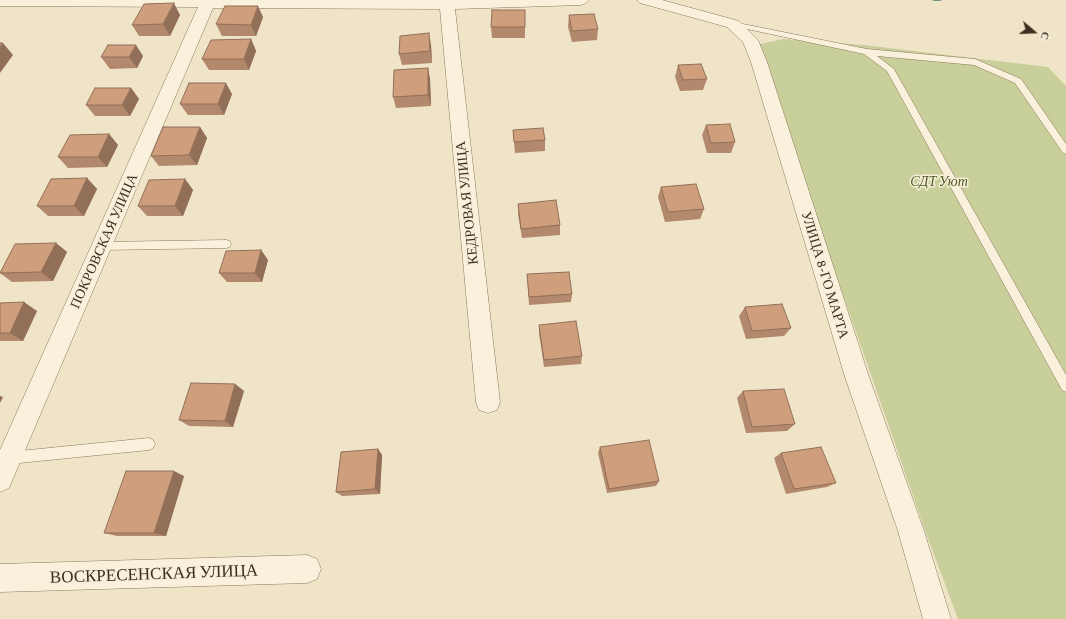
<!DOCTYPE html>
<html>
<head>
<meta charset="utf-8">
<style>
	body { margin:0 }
	#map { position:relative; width:1066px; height:619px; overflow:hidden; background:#f0e4c8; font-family:"Crimson Pro",serif }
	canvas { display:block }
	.north { position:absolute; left:1014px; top:12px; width:40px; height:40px; -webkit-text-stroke:3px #f7eed8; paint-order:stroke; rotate:109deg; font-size:11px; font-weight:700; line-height:16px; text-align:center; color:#3d2e20 }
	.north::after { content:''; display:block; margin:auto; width:14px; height:18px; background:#3d2e20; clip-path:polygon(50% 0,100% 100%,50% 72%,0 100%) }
</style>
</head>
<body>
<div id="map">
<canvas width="1066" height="619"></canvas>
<div class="north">С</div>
</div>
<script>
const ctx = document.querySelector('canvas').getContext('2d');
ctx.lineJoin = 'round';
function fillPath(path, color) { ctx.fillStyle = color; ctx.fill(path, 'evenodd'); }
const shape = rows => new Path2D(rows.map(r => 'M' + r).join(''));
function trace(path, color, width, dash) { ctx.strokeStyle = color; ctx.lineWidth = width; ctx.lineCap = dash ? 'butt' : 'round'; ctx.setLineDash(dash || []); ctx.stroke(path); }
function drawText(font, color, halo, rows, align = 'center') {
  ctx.font = font + ' "Crimson Pro",serif'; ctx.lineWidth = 3; ctx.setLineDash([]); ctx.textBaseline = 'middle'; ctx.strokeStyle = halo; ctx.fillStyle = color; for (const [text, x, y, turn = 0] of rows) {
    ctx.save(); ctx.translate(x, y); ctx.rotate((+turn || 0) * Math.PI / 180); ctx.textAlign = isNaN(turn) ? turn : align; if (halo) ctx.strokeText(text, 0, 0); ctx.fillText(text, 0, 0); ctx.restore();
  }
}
fillPath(shape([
	[783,39,864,45,1048,67,1066,86,1066,619,958,619,926,533,756,45]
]), '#c9cf9b');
fillPath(shape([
	[932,0,942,0,940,1,934,1,932,0]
]), '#6f938a');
const lane = shape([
	[730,22,733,22,867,49,975,59,1021,79,1066,144,1066,154,1063,153,1015,83,974,65,877,56,894,69,1066,375,1066,392,1062,390,887,71,864,54,733,26,729,24,730,22],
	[226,240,230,241,231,244,230,247,226,248,102,250,98,249,97,246,98,243,102,242,226,240],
	[149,438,153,440,155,444,153,448,149,450,9,464,5,462,3,458,5,454,9,452,149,438]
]);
const street = shape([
	[0,0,589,0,586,3,581,5,455,9,500,402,497,410,488,413,479,410,476,402,440,9,213,8,9,488,0,492,0,450,198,7,0,6,0,0],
	[637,0,662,0,739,21,758,40,767,62,869,377,924,531,951,619,923,619,898,531,845,377,751,62,743,42,727,27,640,3,637,0],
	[307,555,317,559,321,569,317,579,307,583,0,592,0,564,307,555]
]);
trace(lane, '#8d765c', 1);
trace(street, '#8d765c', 1);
fillPath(lane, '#faf1dc');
fillPath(street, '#faf1dc');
fillPath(shape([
	[525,10,525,38,492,38,491,27],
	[180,15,170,36,139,36,132,25],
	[569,15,598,29,597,40,572,42,568,27],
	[263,17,256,36,222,36,216,24],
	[251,39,256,51,249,70,209,70,202,59],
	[431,45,432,63,402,65,399,54],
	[143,56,137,68,110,69,101,57],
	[678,65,707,79,703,90,680,91,675,77],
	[428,68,430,79,431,106,396,108,393,97],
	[131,88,139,99,130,116,95,116,86,105],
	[232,94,224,115,188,115,180,104],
	[706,125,735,142,731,153,707,153,702,135],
	[200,127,207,138,197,165,159,166,151,156],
	[513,130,545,140,545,151,515,153],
	[109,134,118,145,107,167,68,168,58,157],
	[87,178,97,189,84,216,48,216,37,206],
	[185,179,193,190,183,216,147,216,138,206],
	[661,187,704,209,700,219,665,222,658,197],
	[518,204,560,225,560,235,522,238,518,214],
	[56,243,67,252,53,281,12,282,0,273,0,272],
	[261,250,268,260,262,282,227,282,219,273],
	[527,274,572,294,571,302,529,305],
	[0,303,37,311,23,341,0,341],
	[745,307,791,328,784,336,746,339,739,316],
	[539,325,582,356,581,364,544,367,539,333],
	[235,384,244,391,233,427,189,426,179,420],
	[743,391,795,424,787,431,746,433,737,398],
	[600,447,659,481,656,486,607,493,598,453],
	[378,449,382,455,380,494,342,496,336,492],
	[781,453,836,483,827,487,786,494,774,458],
	[184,476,166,536,117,536,104,533]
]), '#b2896c');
fillPath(shape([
	[174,3,180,15,170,36,163,24],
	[258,6,263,17,256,36,251,25],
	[429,33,431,45,432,63,430,51],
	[251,39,256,51,249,70,244,59],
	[3,43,13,55,0,73,0,48],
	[136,45,143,56,137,68,129,57],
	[428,68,430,79,431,106,428,95],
	[226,83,232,94,224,115,218,104],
	[131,88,139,99,130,116,122,105],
	[200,127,207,138,197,165,189,155],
	[109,134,118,145,107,167,98,157],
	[87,178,97,189,84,216,74,206],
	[185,179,193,190,183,216,175,206],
	[56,243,67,252,53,281,41,272],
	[261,250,268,260,262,282,255,273],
	[24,302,37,311,23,341,10,333],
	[235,384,244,391,233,427,225,421],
	[0,396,3,397,0,403],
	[378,449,382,455,380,494,375,489],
	[174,471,184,476,166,536,154,533]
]), '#916f58');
const building = shape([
	[174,3,163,24,132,25,144,4,174,3],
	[225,6,258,6,251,25,216,24,225,6],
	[492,10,525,10,525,27,491,27,492,10],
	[594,14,598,29,572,31,569,15,594,14],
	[429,33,430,51,399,54,400,36,429,33],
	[251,39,244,59,202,59,211,40,251,39],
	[0,43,3,43,0,48,0,43],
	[108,45,136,45,129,57,101,57,108,45],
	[701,64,707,79,683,80,678,65,701,64],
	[428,68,428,95,393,97,394,70,428,68],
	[189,83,226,83,218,104,180,104,189,83],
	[95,88,131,88,122,105,86,105,95,88],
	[730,124,735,142,711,143,706,125,730,124],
	[163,127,200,127,189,155,151,156,163,127],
	[543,128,545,140,514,142,513,130,543,128],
	[109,134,98,157,58,157,70,135,109,134],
	[87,178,74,206,37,206,51,179,87,178],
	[185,179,175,206,138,206,149,180,185,179],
	[696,184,704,209,668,212,661,187,696,184],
	[556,200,560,225,521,229,518,204,556,200],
	[56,243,41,272,0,273,15,244,56,243],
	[261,250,255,273,219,273,226,251,261,250],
	[569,272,572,294,529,297,527,274,569,272],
	[24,302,10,333,0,333,0,303,24,302],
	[782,304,791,328,752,331,745,307,782,304],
	[576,321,582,356,544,360,539,325,576,321],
	[191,383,235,384,225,421,179,420,191,383],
	[784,389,795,424,752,427,743,391,784,389],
	[649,440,659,481,609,489,600,447,649,440],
	[821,447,836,483,794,489,781,453,821,447],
	[378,449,375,489,336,492,341,452,378,449],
	[126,471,174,471,154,533,104,533,126,471]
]);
fillPath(building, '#cf9f7d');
trace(building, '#916f58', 1);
drawText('italic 14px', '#4d5a26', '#f7eed8', [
	["СДТ Уют",939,182]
]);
drawText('14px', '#3d2e20', '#f7eed8', [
	["КЕДРОВАЯ УЛИЦА",467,203,-96],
	["ПОКРОВСКАЯ УЛИЦА",104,241,-66],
	["УЛИЦА 8-ГО МАРТА",825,275,73]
]);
drawText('17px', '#3d2e20', '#f7eed8', [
	["ВОСКРЕСЕНСКАЯ УЛИЦА",154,574,-2]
]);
</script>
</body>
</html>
